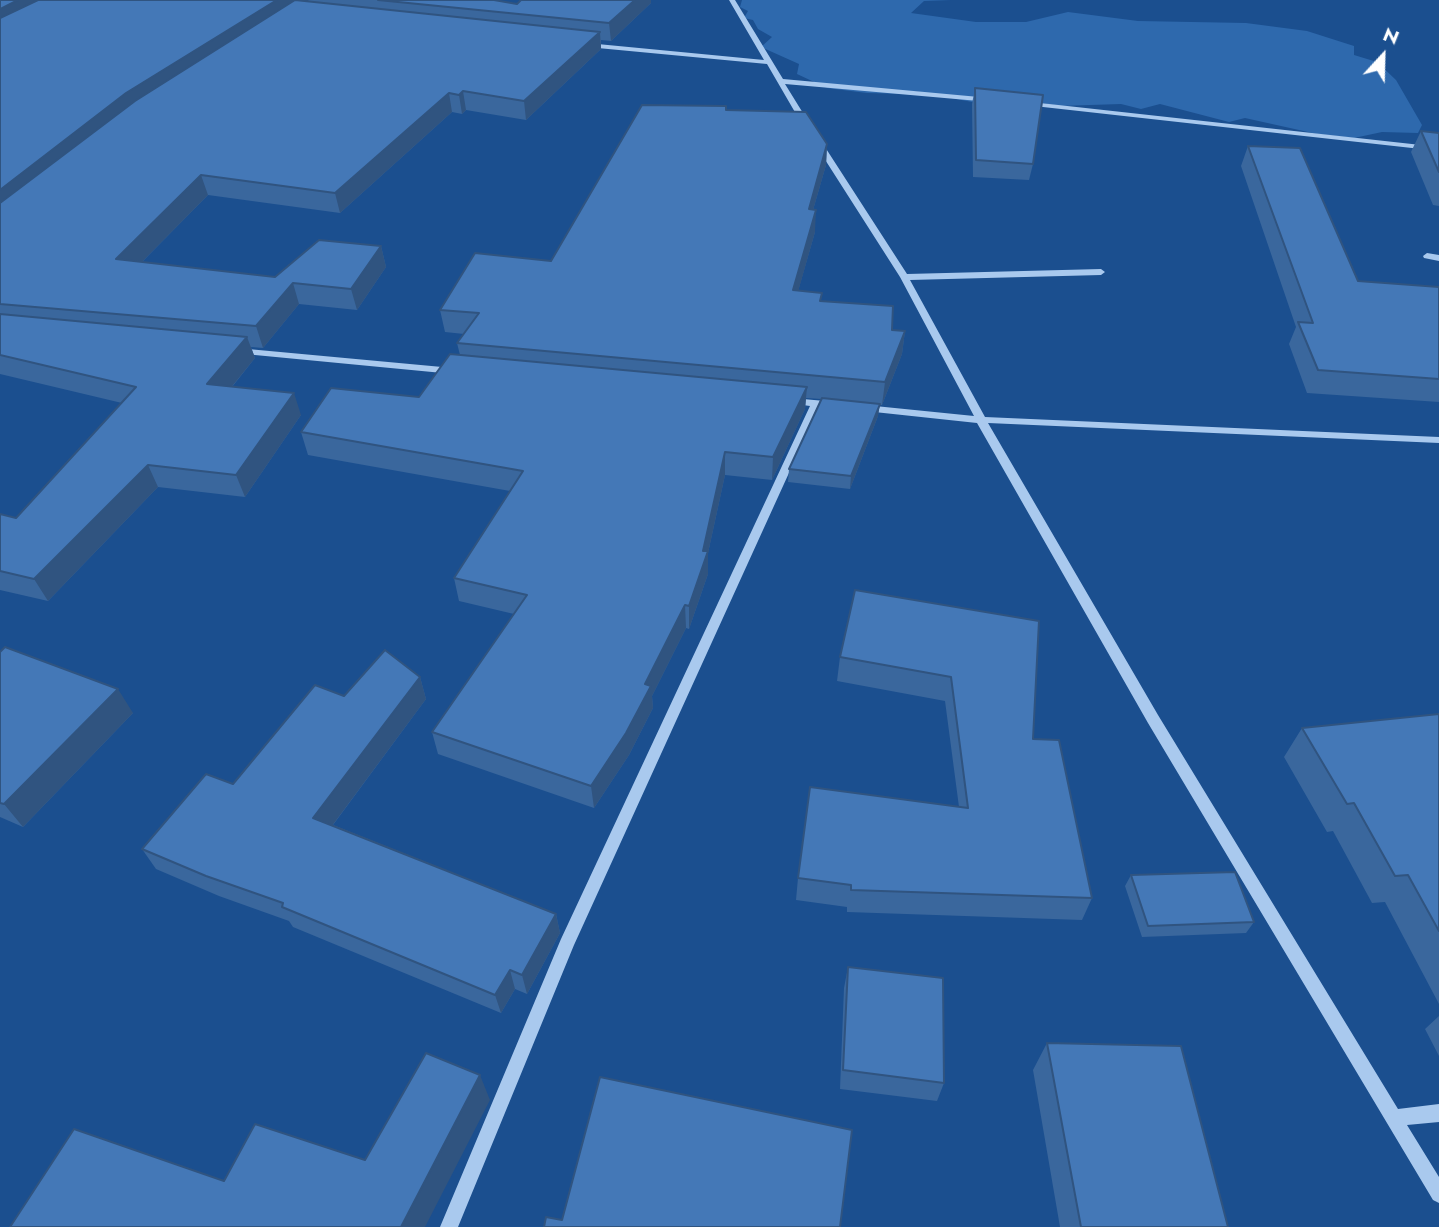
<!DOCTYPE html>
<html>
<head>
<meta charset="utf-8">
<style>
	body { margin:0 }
	#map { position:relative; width:1439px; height:1227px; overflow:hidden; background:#1b4f8f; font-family:Jost,sans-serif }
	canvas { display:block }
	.north { position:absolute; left:1348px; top:21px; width:70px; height:70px; -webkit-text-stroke:5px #1b4f8f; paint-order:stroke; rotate:22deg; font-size:19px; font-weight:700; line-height:28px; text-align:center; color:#fff }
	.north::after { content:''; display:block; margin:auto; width:24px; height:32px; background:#fff; clip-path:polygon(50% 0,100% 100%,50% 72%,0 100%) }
</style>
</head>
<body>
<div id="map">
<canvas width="1439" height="1227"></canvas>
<div class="north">N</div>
</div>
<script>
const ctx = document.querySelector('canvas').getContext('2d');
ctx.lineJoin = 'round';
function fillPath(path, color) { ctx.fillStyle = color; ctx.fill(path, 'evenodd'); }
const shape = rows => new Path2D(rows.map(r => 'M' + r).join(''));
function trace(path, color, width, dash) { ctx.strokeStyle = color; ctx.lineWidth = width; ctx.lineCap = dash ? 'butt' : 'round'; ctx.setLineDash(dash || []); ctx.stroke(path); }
fillPath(shape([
	[742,0,951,0,924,1,911,13,976,22,1026,22,1068,12,1138,21,1246,23,1307,31,1354,46,1354,55,1377,62,1396,80,1422,125,1418,133,1382,132,1354,138,1317,134,1245,118,1229,122,1160,104,1141,109,1121,104,1059,106,1037,102,1004,108,914,91,907,94,867,93,827,88,797,74,799,64,761,47,772,37,758,29,753,20,744,18,748,11,740,7]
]), '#2e69ad');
fillPath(shape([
	[729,0,735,0,783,79,990,98,994,100,990,102,785,84,811,126,807,128,803,126,767,64,587,47,584,45,587,43,764,60,729,0],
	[1022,101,1439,147,1439,151,1025,105,1021,103,1022,101],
	[816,142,823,144,907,274,1101,269,1105,272,1101,275,910,280,985,417,1439,437,1439,443,988,423,1158,715,1398,1109,1439,1104,1439,1122,1407,1125,1439,1177,1439,1203,1433,1200,1148,723,977,423,865,411,860,408,865,405,974,416,900,277,815,144,816,142],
	[1427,253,1439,255,1439,261,1424,258,1423,256,1427,253],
	[237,348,453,368,458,371,453,374,234,353,234,349,237,348],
	[792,398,836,402,841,405,836,408,819,407,574,945,458,1227,440,1227,561,939,810,406,788,403,788,399,792,398]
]), '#a9c9ee');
fillPath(shape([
	[0,0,494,0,517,4,651,3,611,41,601,40,601,49,526,120,466,110,462,114,452,112,340,213,208,195,142,262,275,277,381,246,386,267,357,310,299,304,263,348,251,347,255,358,232,387,301,415,245,497,158,487,48,601,0,590,0,514,16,518,122,403,0,374],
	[975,88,1033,164,1029,180,973,177,972,104],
	[726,110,827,144,826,165,813,210,815,232,798,291,892,330,905,331,902,354,882,405,879,405,878,416,850,489,788,482,789,469,821,399,806,398,805,409,772,480,725,475,708,553,708,574,689,629,686,628,652,696,653,708,629,755,594,808,438,754,432,732,514,614,459,601,454,578,510,491,308,455,301,432,419,397,460,355,457,343,464,334,445,332,440,310,551,261],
	[1421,131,1439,133,1439,206,1433,205,1411,152],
	[1248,146,1358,281,1439,287,1439,402,1307,393,1289,344,1296,327,1241,166],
	[855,590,1033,739,1092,898,1082,920,847,912,847,907,796,900,798,878,959,807,945,701,837,681,840,657],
	[0,652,133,713,23,827,0,817],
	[420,677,426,699,333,825,556,914,560,933,527,994,515,989,501,1013,293,927,289,921,219,896,156,869,142,849,233,784,344,696],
	[1439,714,1439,1004,1385,902,1372,903,1333,831,1327,832,1284,757,1302,728],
	[1131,875,1254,922,1246,933,1142,937,1125,886],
	[848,967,944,1083,937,1101,840,1089,844,988],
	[1439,1016,1439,1056,1425,1029],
	[1047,1043,1228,1227,1060,1227,1033,1070]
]), '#3a679d');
fillPath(shape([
	[18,0,59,0,0,30,0,9],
	[277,0,309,0,133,112,0,218,0,190,126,93],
	[635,0,651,0,651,3,611,41,609,23],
	[600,32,601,49,526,120,524,101],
	[463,91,466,110,462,114,459,95],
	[449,93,452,112,340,213,335,193],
	[827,144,826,165,807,231,809,209],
	[201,175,208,195,124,280,116,259],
	[816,210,815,232,792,313,793,290],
	[381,246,386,267,357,310,351,289],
	[293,283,299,304,263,348,256,326],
	[905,331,902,354,882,405,885,382],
	[247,337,255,358,216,406,207,384],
	[807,387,805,409,772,480,773,457],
	[294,393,301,415,245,497,236,475],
	[880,404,878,416,850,489,851,476],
	[725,452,725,475,708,553,708,574,689,629,689,606],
	[148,465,158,487,48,601,34,579],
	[685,605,686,628,652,696,653,708,629,755,594,808,591,786],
	[420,677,426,699,323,838,313,818],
	[118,689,133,713,23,827,4,804],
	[556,914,560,933,527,994,522,975],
	[510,970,515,989,501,1013,495,995],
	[480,1075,490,1100,425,1227,401,1227]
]), '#305480');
const building = shape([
	[0,0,18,0,0,9,0,0],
	[38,0,277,0,126,93,0,190,0,18,38,0],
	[295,0,600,32,524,101,463,91,459,95,449,93,335,193,201,175,116,259,275,277,319,240,381,246,351,289,293,283,256,326,0,304,0,203,135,101,295,0],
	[378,0,494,0,517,4,521,0,635,0,609,23,378,0],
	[975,88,1043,95,1033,164,976,160,975,88],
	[642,105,726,106,726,110,806,112,827,144,809,209,816,210,793,290,822,293,820,301,893,306,892,330,905,331,885,382,457,343,479,313,440,310,475,253,551,261,642,105],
	[1421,131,1439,133,1439,172,1421,131],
	[1248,146,1300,148,1358,281,1439,287,1439,379,1318,370,1298,322,1313,323,1248,146],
	[0,314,247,337,207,384,294,393,236,475,148,465,34,579,0,571,0,514,16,518,136,387,0,355,0,314],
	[450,354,807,387,773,457,725,452,703,551,708,551,689,606,685,605,645,684,651,686,626,733,591,786,432,732,527,595,454,578,523,471,301,432,331,388,419,397,450,354],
	[822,398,880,404,851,476,789,469,822,398],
	[855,590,1039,621,1033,739,1059,740,1092,898,851,890,851,885,798,878,810,787,968,808,951,677,840,657,855,590],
	[5,647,118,689,4,804,0,803,0,652,5,647],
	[385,650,420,677,313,818,556,914,522,975,510,970,495,995,282,907,283,903,206,876,142,849,206,774,233,784,315,685,344,696,385,650],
	[1439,714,1439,931,1408,875,1395,876,1354,803,1347,804,1302,728,1439,714],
	[1235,872,1254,922,1148,926,1131,875,1235,872],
	[848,967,943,978,944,1083,843,1070,848,967],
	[1047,1043,1181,1046,1228,1227,1081,1227,1047,1043],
	[426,1053,480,1075,401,1227,10,1227,74,1129,224,1181,255,1124,365,1160,426,1053],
	[600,1077,852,1130,840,1227,544,1227,546,1217,562,1220,600,1077]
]);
fillPath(building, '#4478b7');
trace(building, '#305480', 2);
</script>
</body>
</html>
